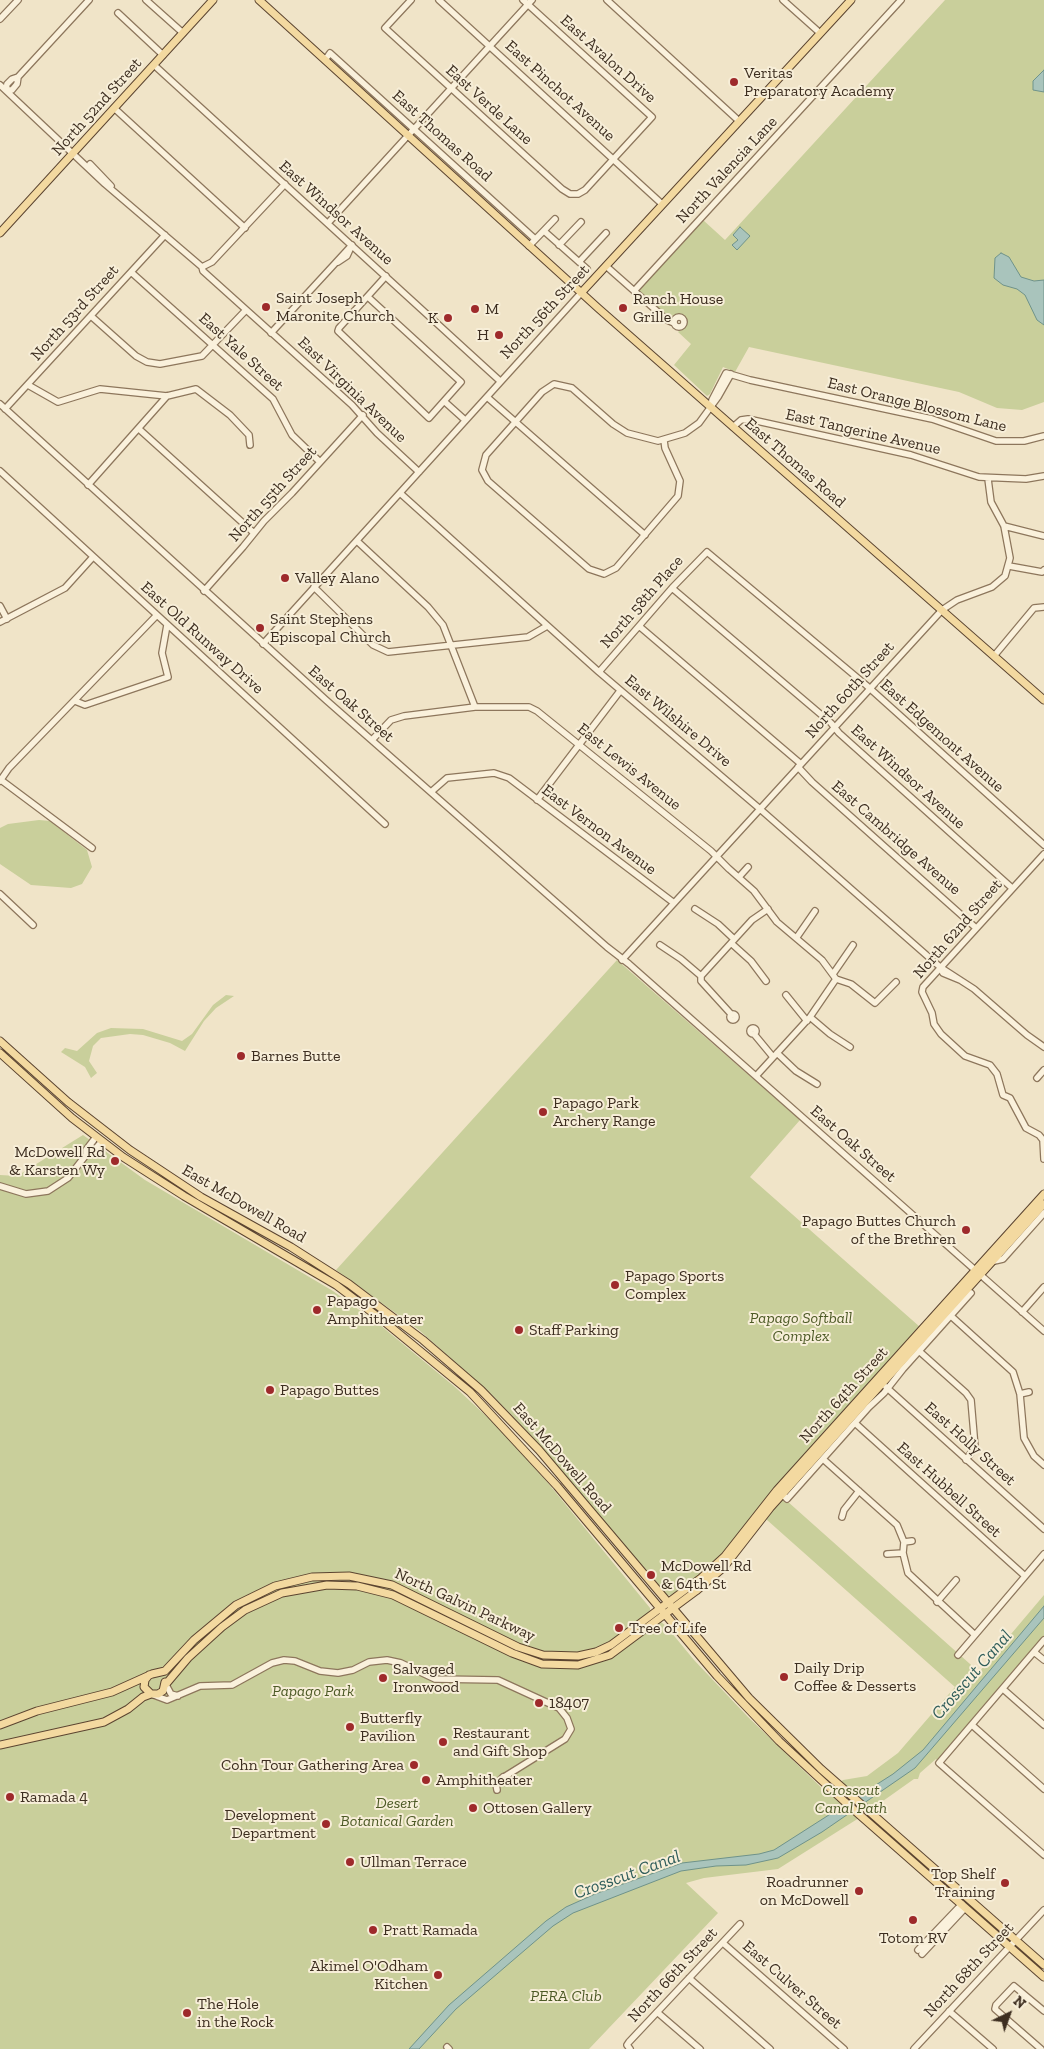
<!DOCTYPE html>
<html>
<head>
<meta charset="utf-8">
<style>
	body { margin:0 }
	#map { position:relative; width:1044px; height:2049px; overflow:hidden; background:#f0e4c8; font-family:"Zilla Slab",serif }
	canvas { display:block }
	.north { position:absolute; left:984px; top:1989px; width:50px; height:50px; -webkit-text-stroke:4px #f7eed8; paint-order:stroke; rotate:42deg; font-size:14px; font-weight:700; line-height:20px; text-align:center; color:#3d2e20 }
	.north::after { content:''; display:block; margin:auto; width:18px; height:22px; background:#3d2e20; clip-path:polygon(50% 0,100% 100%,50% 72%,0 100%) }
</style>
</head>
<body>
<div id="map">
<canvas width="1044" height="2049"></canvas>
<div class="north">N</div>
</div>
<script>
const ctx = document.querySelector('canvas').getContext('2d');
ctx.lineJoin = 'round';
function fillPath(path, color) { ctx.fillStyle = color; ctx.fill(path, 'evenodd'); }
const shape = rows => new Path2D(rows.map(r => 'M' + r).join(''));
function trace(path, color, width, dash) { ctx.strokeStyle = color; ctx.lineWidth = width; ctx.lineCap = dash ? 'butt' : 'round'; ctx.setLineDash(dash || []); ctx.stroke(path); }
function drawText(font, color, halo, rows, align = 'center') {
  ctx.font = font + ' "Zilla Slab",serif'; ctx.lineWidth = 4; ctx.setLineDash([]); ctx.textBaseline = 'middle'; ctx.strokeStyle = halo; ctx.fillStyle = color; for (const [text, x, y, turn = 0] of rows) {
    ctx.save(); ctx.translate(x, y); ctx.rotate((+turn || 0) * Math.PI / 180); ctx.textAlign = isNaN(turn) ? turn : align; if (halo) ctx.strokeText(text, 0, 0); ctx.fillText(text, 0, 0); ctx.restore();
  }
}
fillPath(shape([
	[945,0,1044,0,1044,402,1022,410,997,408,959,392,749,347,735,372,723,367,710,394,707,396,674,365,691,344,678,332,687,324,675,315,667,317,637,291,703,220,725,240],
	[39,820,50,821,87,850,92,867,82,884,71,888,31,885,0,864,0,828,8,824],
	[617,960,800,1120,750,1177,920,1327,780,1482,787,1501,979,1672,1044,1595,1044,1640,939,1763,936,1759,920,1773,918,1779,914,1779,859,1818,778,1869,704,1878,686,1883,718,1913,589,2049,0,2049,0,1175,17,1176,83,1135,145,1180,333,1291,380,1325,455,1387,500,1429,548,1483,650,1608,650,1613,666,1626,694,1660,748,1717,827,1793,843,1780,867,1776,898,1753,955,1687,767,1520,758,1508,721,1556,706,1571,671,1595,666,1596,542,1447,492,1395,419,1330,336,1270],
	[226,995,234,996,216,1008,204,1021,185,1051,170,1043,143,1035,130,1034,101,1038,93,1046,89,1061,97,1073,91,1078,85,1067,61,1052,65,1048,77,1051,97,1033,111,1028,143,1029,182,1041,192,1034,213,1005]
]), '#c9cf9b');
const water = shape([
	[1044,70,1044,92,1033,90,1033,81,1044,70],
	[740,227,750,236,737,250,732,245,738,240,733,235,740,227],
	[1001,253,1009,257,1021,277,1034,281,1044,280,1044,325,1037,320,1025,295,1017,289,1003,285,994,278,995,258,1001,253],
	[1044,1606,1044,1618,915,1768,822,1832,778,1858,746,1865,716,1866,681,1871,573,1913,553,1926,456,2009,419,2049,409,2049,449,2005,546,1921,566,1907,595,1894,682,1863,759,1854,774,1850,893,1774,923,1750,1044,1606]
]);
fillPath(water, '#a9c4bc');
trace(water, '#6f938a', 1);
const minor = shape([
	[146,0,183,33],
	[411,0,385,28,562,189,570,194,578,194,585,190,652,117,523,0],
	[439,0,662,204],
	[607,0,739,121],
	[783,0,820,33],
	[118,13,163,55],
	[0,19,18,0],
	[325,60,330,53,535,239],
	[154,65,500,381],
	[18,77,12,79,7,84,6,90,12,90,17,84,18,77,89,0],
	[0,85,105,184,202,267,203,271,352,405,377,433,419,472],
	[114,108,245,228],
	[90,164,111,186],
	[328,223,532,0],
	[544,231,587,269],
	[559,245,581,222],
	[529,246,555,219],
	[338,262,347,256,351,247],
	[579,262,606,233],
	[606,266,667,320,674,323],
	[202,267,212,262,285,184],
	[131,272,273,399,292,435,320,462],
	[634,291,901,0],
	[368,297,461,382,429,418,338,331,339,328,386,276],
	[91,316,136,356,147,362,160,364,202,356,246,310],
	'674 322a5 5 0 1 1 10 0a5 5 0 1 1-10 0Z',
	[271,333,352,245],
	[28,385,58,402,100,389,167,396,196,389,230,415,249,435,250,445],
	[487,397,645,535],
	[445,402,465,420],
	[0,404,326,700,607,947,629,964,1044,1331],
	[711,407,712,400,726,373,750,380,932,419,996,441,1024,441,1044,436],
	[5,409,165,235],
	[733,427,741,420,748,419,911,455,979,477,1026,479,1044,476],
	[139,429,254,533],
	[664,440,665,448,680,481,678,496,616,568,604,574,589,569,488,481,482,470,486,455,542,392,554,384,572,388,613,424,627,433,658,441,685,433,699,423,718,397,731,374],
	[0,471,385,824],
	[88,485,167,396],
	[400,493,599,672,760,809,940,967,974,989,1027,1035,1044,1047],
	[1004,526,1044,536],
	[357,541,428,607,443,625,475,707],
	[1009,566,1042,572,1044,570],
	[314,587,373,645,388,652,528,637,547,626],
	[672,588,831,723,839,733,1012,888],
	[204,591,243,547,264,521,292,493,363,415],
	[0,606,7,619],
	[0,622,65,588,93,557],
	[639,626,801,764],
	[263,644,581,293],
	[994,656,1034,608,1044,607],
	[599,672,672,588,707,552,866,685,1044,845],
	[75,701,85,705,168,677,162,653,167,625],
	[372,740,391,720,404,716,475,707,529,707,537,711,711,851,729,869],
	[798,767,812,782,976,928],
	[1,780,92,848],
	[0,781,9,768,157,615],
	[431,792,447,778,494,773,509,778,674,903],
	[537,800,620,691],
	[1044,854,923,987,922,992,932,1013,934,1024,941,1034,965,1056,990,1065,997,1074,1003,1095,1010,1098,1026,1128,1039,1135,1043,1140,1044,1159],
	[728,868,754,891,777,922,822,960,836,979,851,984,875,1003,896,982],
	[739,877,748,867],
	[0,894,33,925],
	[695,909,718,924,734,939],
	[797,937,815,911],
	[731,943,751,961,766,981],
	[660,945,681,959,701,976,701,981,731,1014],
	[622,960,942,610,957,600,992,587,1005,576,1010,558,1004,526,991,502,988,479],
	[940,967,943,973,960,980],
	[833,974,853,945],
	[701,976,752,920,768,909],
	[786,995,807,1021],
	'730 1017a3 3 0 1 1 6 0a3 3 0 1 1-6 0Z',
	[810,1017,830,1034,850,1047],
	'750 1031a3 3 0 1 1 6 0a3 3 0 1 1-6 0Z',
	[754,1034,773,1057],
	[777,1053,796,1071,817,1084],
	[756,1076,810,1017,836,979],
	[1037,1078,1044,1070],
	[86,1155,86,1150,96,1137],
	[0,1186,26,1194,48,1191,68,1178,86,1155,92,1153,102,1141],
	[990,1262,1003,1259,1044,1213],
	[1022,1312,1044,1287],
	[951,1316,1013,1372,1020,1394,1024,1438,1034,1456,1044,1465],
	[919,1351,966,1393,971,1400,975,1447,966,1460],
	[886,1387,1044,1529],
	[1020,1394,1029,1392],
	[855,1423,1025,1576],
	[823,1459,897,1525,904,1542,903,1553,908,1573,975,1635],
	[782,1494,787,1499,869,1407,884,1393,903,1369,971,1293],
	[842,1517,844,1510,859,1491],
	[904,1542,912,1541],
	[887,1554,903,1553],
	[937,1602,956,1580],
	[1044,1640,939,1763,1044,1855],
	[1034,1652,1044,1660],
	[958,1655,1044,1554],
	[166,1685,171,1694,178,1696],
	[1003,1689,1044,1725],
	[151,1694,167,1700,200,1686,232,1685,272,1663,284,1660,295,1661,320,1671,338,1673,353,1670,369,1662,387,1660,401,1663,435,1679,498,1680,559,1708,567,1718,571,1729,565,1739,504,1777],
	[972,1725,1044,1789],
	[497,1790,496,1784,503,1777],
	[723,1943,844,2049],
	[918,1950,962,1904],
	[922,1954,965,1908],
	[689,1978,770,2049],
	[949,2011,993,2049],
	[657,2012,700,2049],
	[447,2047,449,2049],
	[630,2049,627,2045,629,2042,740,1924],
	[914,2049,1044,1910],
	[1041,2049,995,2009,996,2005,1014,1986,1044,2011]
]);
const major = shape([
	[259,0,598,308,1044,700],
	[0,233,213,0],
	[581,293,851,0],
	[0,1041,68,1102,130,1150,201,1197,291,1247,349,1284,423,1340,481,1390,539,1450,749,1698,821,1769,1044,1965],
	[0,1053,72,1118,123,1157,184,1196,336,1285,386,1323,470,1392,557,1486,717,1676,779,1741,845,1802,1044,1977],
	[149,1675,145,1680,144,1687,151,1694,158,1694,163,1691,165,1682],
	[166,1684,188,1658,222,1627,245,1610,282,1593,327,1585,357,1586,393,1595,512,1653,542,1664,578,1665,610,1655,696,1591,724,1567,770,1508,1044,1204],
	[0,1725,37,1711,112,1692,152,1674,165,1671,194,1640,236,1605,275,1586,312,1577,349,1576,392,1585,518,1647,543,1655,578,1656,596,1652,611,1645,701,1578,725,1556,777,1490,1044,1194],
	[0,1745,104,1722,128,1709,143,1697,151,1694]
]);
trace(minor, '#8d765c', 8);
trace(major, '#5b4430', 9);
trace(minor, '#faf1dc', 5.5);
trace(major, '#f3d9a0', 7);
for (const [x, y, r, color] of [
	[734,82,5,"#9e2a2b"],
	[266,307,5,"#9e2a2b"],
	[623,308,5,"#9e2a2b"],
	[475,309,5,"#9e2a2b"],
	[448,318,5,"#9e2a2b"],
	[499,335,5,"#9e2a2b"],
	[285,578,5,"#9e2a2b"],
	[260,628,5,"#9e2a2b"],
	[241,1056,5,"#9e2a2b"],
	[543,1112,5,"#9e2a2b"],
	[115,1161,5,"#9e2a2b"],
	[966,1230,5,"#9e2a2b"],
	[615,1285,5,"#9e2a2b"],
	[317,1310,5,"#9e2a2b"],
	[519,1330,5,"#9e2a2b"],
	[270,1390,5,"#9e2a2b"],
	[651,1575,5,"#9e2a2b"],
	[619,1628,5,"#9e2a2b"],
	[784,1677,5,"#9e2a2b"],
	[383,1678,5,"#9e2a2b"],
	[539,1703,5,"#9e2a2b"],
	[350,1727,5,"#9e2a2b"],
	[443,1742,5,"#9e2a2b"],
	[414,1765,5,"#9e2a2b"],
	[426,1780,5,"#9e2a2b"],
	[10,1797,5,"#9e2a2b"],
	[473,1808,5,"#9e2a2b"],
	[326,1824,5,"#9e2a2b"],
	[350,1862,5,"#9e2a2b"],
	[1005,1883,5,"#9e2a2b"],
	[859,1891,5,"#9e2a2b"],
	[913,1920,5,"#9e2a2b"],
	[373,1930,5,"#9e2a2b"],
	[438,1975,5,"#9e2a2b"],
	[187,2013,5,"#9e2a2b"]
]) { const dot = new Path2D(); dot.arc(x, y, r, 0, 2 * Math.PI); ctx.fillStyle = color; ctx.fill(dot); trace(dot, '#f7eed8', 2); }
drawText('16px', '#3d2e20', '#f7eed8', [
	["East Avalon Drive",608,59,42],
	["East Pinchot Avenue",560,91,42],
	["East Verde Lane",489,105,42],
	["North 52nd Street",97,107,-48],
	["East Thomas Road",442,136,42],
	["North Valencia Lane",727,170,-47],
	["East Windsor Avenue",336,213,42],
	["North 56th Street",545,312,-47],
	["North 53rd Street",75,313,-48],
	["East Yale Street",241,352,42],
	["East Virginia Avenue",352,390,44],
	["East Orange Blossom Lane",917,405,14],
	["East Tangerine Avenue",863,432,13],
	["East Thomas Road",795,463,41],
	["North 55th Street",273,494,-48],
	["North 58th Place",642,602,-49],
	["East Old Runway Drive",202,638,42],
	["North 60th Street",850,690,-48],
	["East Oak Street",351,704,41],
	["East Wilshire Drive",678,721,40],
	["East Edgemont Avenue",942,736,42],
	["East Lewis Avenue",629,767,39],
	["East Windsor Avenue",908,777,42],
	["East Vernon Avenue",599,830,37],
	["East Cambridge Avenue",896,838,41],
	["North 62nd Street",958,929,-49],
	["East Oak Street",853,1144,41],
	["East McDowell Road",244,1204,30],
	["North 64th Street",844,1395,-48],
	["East Holly Street",970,1444,42],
	["East McDowell Road",562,1458,49],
	["East Hubbell Street",949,1490,42],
	["North Galvin Parkway",465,1605,25],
	["North 68th Street",969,1970,-47],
	["North 66th Street",673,1975,-47],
	["East Culver Street",792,1985,41]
]);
drawText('16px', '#3d2e20', '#f7eed8', [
	["Veritas",744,73],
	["Preparatory Academy",744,91],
	["Saint Joseph",276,298],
	["Maronite Church",276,316],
	["Ranch House",633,299],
	["Grille",633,317],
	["M",485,309],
	["K",438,318,"right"],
	["H",489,335,"right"],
	["Valley Alano",295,578],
	["Saint Stephens",270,619],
	["Episcopal Church",270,637],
	["Barnes Butte",251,1056],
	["Papago Park",553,1103],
	["Archery Range",553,1121],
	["McDowell Rd",105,1152,"right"],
	["& Karsten Wy",105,1170,"right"],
	["Papago Buttes Church",956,1221,"right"],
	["of the Brethren",956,1239,"right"],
	["Papago Sports",625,1276],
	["Complex",625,1294],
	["Papago",327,1301],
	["Amphitheater",327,1319],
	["Staff Parking",529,1330],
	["Papago Buttes",280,1390],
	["McDowell Rd",661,1566],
	["& 64th St",661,1584],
	["Tree of Life",629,1628],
	["Daily Drip",794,1668],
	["Coffee & Desserts",794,1686],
	["Salvaged",393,1669],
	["Ironwood",393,1687],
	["18407",549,1703],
	["Butterfly",360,1718],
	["Pavilion",360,1736],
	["Restaurant",453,1733],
	["and Gift Shop",453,1751],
	["Cohn Tour Gathering Area",404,1765,"right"],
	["Amphitheater",436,1780],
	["Ramada 4",20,1797],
	["Ottosen Gallery",483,1808],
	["Development",316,1815,"right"],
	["Department",316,1833,"right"],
	["Ullman Terrace",360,1862],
	["Top Shelf",995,1874,"right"],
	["Training",995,1892,"right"],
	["Roadrunner",849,1882,"right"],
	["on McDowell",849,1900,"right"],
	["Pratt Ramada",383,1930],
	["Totom RV",913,1938,"center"],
	["Akimel O'Odham",428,1966,"right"],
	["Kitchen",428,1984,"right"],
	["The Hole",197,2004],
	["in the Rock",197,2022]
], 'left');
drawText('italic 16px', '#4d5a26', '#f7eed8', [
	["Papago Softball",801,1318],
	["Complex",801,1336],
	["Papago Park",313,1691],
	["Crosscut",851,1790],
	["Canal Path",851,1808],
	["Desert",397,1803],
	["Botanical Garden",397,1821],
	["PERA Club",566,1996]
]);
drawText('italic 18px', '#2f5d5a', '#f7eed8', [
	["Crosscut Canal",972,1675,-49],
	["Crosscut Canal",627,1875,-20]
]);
</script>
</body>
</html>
